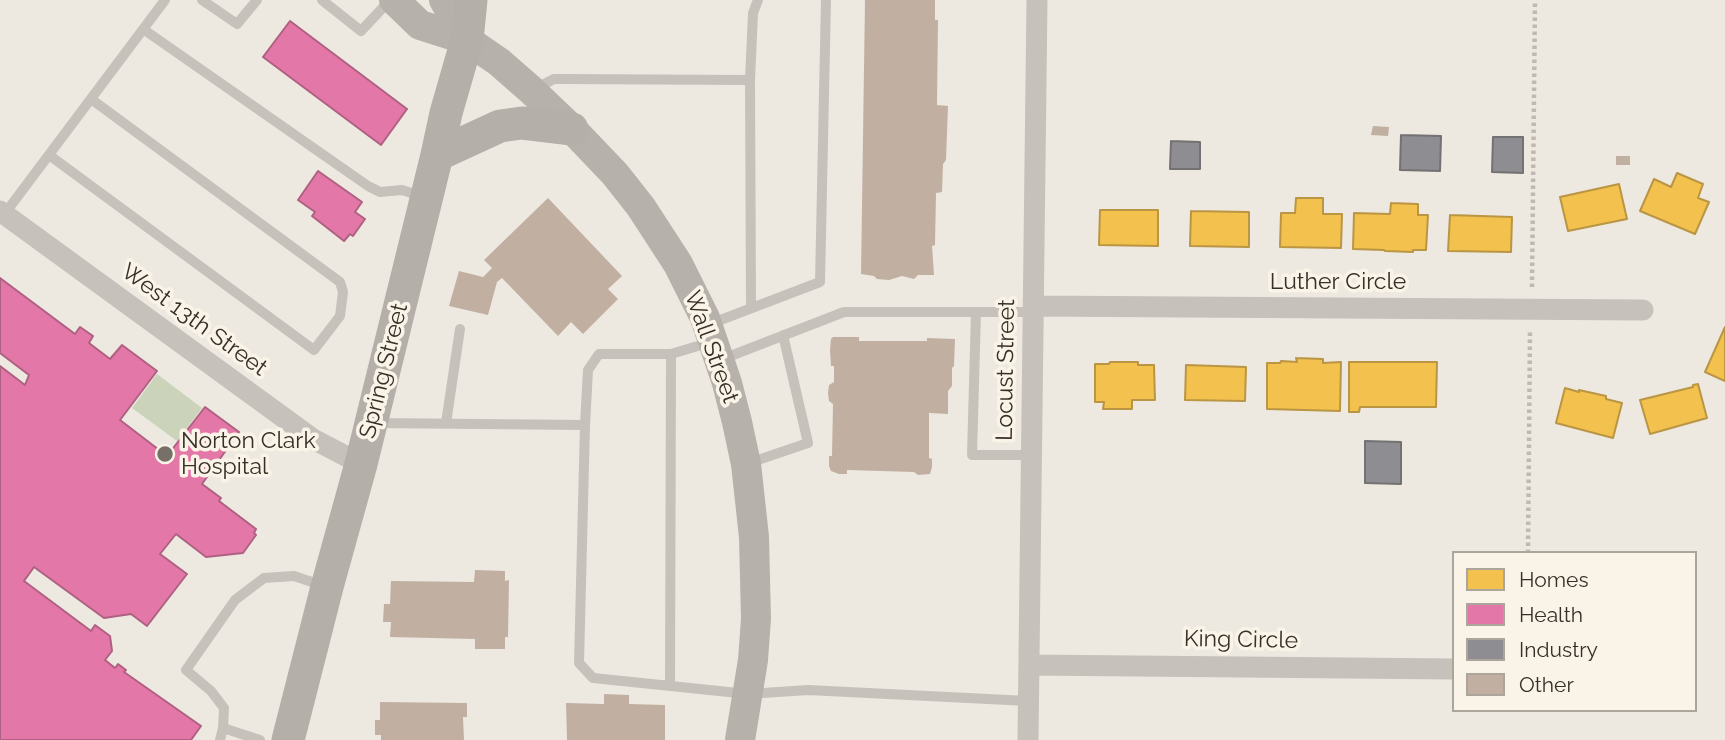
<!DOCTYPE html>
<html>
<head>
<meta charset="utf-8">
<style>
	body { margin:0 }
	#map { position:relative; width:1725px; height:740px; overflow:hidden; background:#ede9e1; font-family:Raleway,sans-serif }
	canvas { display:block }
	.legend { position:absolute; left:1452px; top:551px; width:245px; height:161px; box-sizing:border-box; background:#faf4e8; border:2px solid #aca59b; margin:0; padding:9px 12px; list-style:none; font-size:21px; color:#372f28 }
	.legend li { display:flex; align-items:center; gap:14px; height:35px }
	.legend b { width:35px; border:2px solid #aca59b }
</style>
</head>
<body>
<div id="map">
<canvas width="1725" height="740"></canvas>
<ul class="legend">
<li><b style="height:19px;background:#f2c14e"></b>Homes</li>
<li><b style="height:19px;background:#e377a8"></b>Health</li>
<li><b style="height:19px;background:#8d8d92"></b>Industry</li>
<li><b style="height:19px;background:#c1afa2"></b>Other</li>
</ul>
</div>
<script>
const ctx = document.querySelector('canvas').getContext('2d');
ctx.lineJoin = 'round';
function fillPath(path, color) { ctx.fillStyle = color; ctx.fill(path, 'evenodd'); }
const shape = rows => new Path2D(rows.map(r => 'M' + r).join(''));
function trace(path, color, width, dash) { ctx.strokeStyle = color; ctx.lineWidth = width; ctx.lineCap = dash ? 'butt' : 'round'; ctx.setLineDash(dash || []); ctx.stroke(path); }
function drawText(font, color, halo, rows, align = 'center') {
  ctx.font = font + ' Raleway,sans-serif'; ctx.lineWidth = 7; ctx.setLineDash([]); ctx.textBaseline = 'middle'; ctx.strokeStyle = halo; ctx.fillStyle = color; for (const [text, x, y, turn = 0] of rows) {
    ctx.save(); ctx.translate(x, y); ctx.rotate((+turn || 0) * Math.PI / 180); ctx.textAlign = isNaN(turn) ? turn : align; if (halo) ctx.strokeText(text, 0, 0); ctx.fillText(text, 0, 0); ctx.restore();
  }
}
fillPath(shape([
	[157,374,202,408,177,441,132,408]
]), '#cbd4ba');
const homes = shape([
	[1677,173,1703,184,1698,198,1709,202,1695,234,1640,211,1654,179,1671,187,1677,173],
	[1619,184,1627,219,1568,231,1560,197,1619,184],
	[1296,198,1323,198,1323,214,1342,214,1341,248,1280,247,1281,213,1295,213,1296,198],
	[1391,203,1418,204,1418,215,1428,215,1426,250,1413,250,1413,252,1385,251,1384,250,1353,249,1354,213,1390,214,1391,203],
	[1100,210,1158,210,1158,246,1099,245,1100,210],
	[1191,211,1249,212,1249,247,1190,246,1191,211],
	[1450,215,1512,217,1511,252,1448,251,1450,215],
	[1725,327,1725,381,1705,372,1725,327],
	[1296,358,1323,359,1323,363,1341,362,1340,411,1267,409,1267,363,1280,363,1281,361,1297,362,1296,358],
	[1110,362,1138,362,1138,365,1154,365,1155,400,1132,400,1132,409,1103,409,1104,402,1095,402,1095,364,1109,364,1110,362],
	[1349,362,1437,362,1436,407,1360,407,1359,412,1349,412,1349,362],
	[1186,365,1246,367,1245,401,1185,400,1186,365],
	[1698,384,1707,418,1650,434,1640,400,1693,387,1693,385,1698,384],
	[1565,388,1579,392,1579,390,1606,396,1606,399,1622,403,1613,438,1556,423,1565,388]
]);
fillPath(homes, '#f2c14e');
trace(homes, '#ba9543', 2);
const health = shape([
	[290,21,407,109,381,145,263,57,290,21],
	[318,171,362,202,355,212,365,219,353,236,350,234,344,241,312,216,315,212,298,200,318,171],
	[0,278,75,334,80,327,93,336,89,343,110,359,122,345,157,371,120,420,167,456,205,407,239,432,202,484,221,498,219,501,256,529,254,533,256,535,243,553,206,557,176,534,160,554,187,574,147,626,131,614,104,618,34,567,24,581,91,631,95,625,110,636,112,651,105,660,115,668,118,664,126,670,124,672,201,726,191,740,0,740,0,366,25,385,29,375,0,353,0,278]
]);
fillPath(health, '#e377a8');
trace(health, '#af6182', 2);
const industry = shape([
	[1401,135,1441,136,1440,171,1400,170,1401,135],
	[1493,137,1523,137,1523,173,1492,172,1493,137],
	[1171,141,1200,142,1200,169,1170,169,1171,141],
	[1365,441,1401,442,1401,484,1365,483,1365,441]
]);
fillPath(industry, '#8d8d92');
trace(industry, '#737172', 2);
fillPath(shape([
	[865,0,935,0,935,20,938,20,937,105,948,106,946,160,943,164,942,192,936,193,935,245,932,246,934,275,918,275,914,279,902,276,889,280,877,279,874,276,861,274],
	[1373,126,1389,127,1388,136,1371,135],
	[1616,156,1630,156,1630,165,1616,165],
	[548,198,622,276,608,289,618,299,583,334,571,322,558,336,502,278,497,282,488,315,449,306,459,271,483,277,492,268,484,260],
	[833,337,859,337,859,341,927,341,927,338,955,339,954,366,952,368,952,386,948,391,948,414,929,413,929,458,932,459,932,467,930,474,918,475,914,472,847,470,847,474,839,474,831,471,829,466,829,456,832,456,833,404,829,401,828,393,829,385,834,382,834,366,831,366,830,350,831,339],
	[475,570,505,571,505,581,509,580,508,637,505,637,505,649,475,649,475,639,390,637,391,622,383,622,384,604,390,604,391,581,474,582],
	[604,694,629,695,629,704,665,705,665,740,567,740,566,703,604,704],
	[380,702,467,703,467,717,463,717,464,740,381,740,381,735,375,735,375,720,380,720]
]), '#c1afa2');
trace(shape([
	[1532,287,1535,0],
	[1528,553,1530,330]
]), '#bfb9b2', 4.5, [3.5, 3.5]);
trace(shape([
	[202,0,237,24,257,0],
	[322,0,361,31,390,0],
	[143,29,368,186,380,192,402,190,424,197],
	[750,80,753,13,758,0],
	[534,89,554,79,560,79,750,80,751,308],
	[49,155,314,350,340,316,343,292,340,282,91,99],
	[3,216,165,0],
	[976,312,972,455,1032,455],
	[710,324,820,282,826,0],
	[671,354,711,342],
	[720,360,844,312,1033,312],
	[374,423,585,425,579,663,593,678,748,694,808,690,1028,701],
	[446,423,460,329],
	[585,425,588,370,599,354,671,354,670,686],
	[749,463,808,443,783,335],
	[223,728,260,740],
	[220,740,223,728,224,708,211,691,186,670,235,600,264,578,294,576,324,586]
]), '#c6c1ba', 10);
trace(shape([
	[0,211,313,439,361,464],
	[1034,306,1643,310],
	[1029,665,1454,669],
	[1028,740,1037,0]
]), '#c6c1ba', 21);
trace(shape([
	[394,0,420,25,467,40,499,62,531,90,572,129,615,174,641,207,678,264,705,318,727,383,737,422,746,464,754,537,756,619,753,660,740,740],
	[444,0,467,40]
]), '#b7b1ab', 30);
trace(shape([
	[437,155,500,126,522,123,572,129],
	[288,740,327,587,361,464,437,155,446,113,467,40,471,0]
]), '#b5afa9', 33);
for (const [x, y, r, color] of [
	[165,454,9,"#777069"]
]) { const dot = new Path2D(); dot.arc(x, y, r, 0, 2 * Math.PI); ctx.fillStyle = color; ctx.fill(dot); trace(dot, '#faf4e8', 2.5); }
drawText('23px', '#372f28', '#faf4e8', [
	["Luther Circle",1338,282],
	["West 13th Street",194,320,36],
	["Wall Street",711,347,70],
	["Locust Street",1006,370,-89],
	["Spring Street",384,371,-76],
	["King Circle",1241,640,1]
]);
drawText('23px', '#372f28', '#faf4e8', [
	["Norton Clark",181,441],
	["Hospital",181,467]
], 'left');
</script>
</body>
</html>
